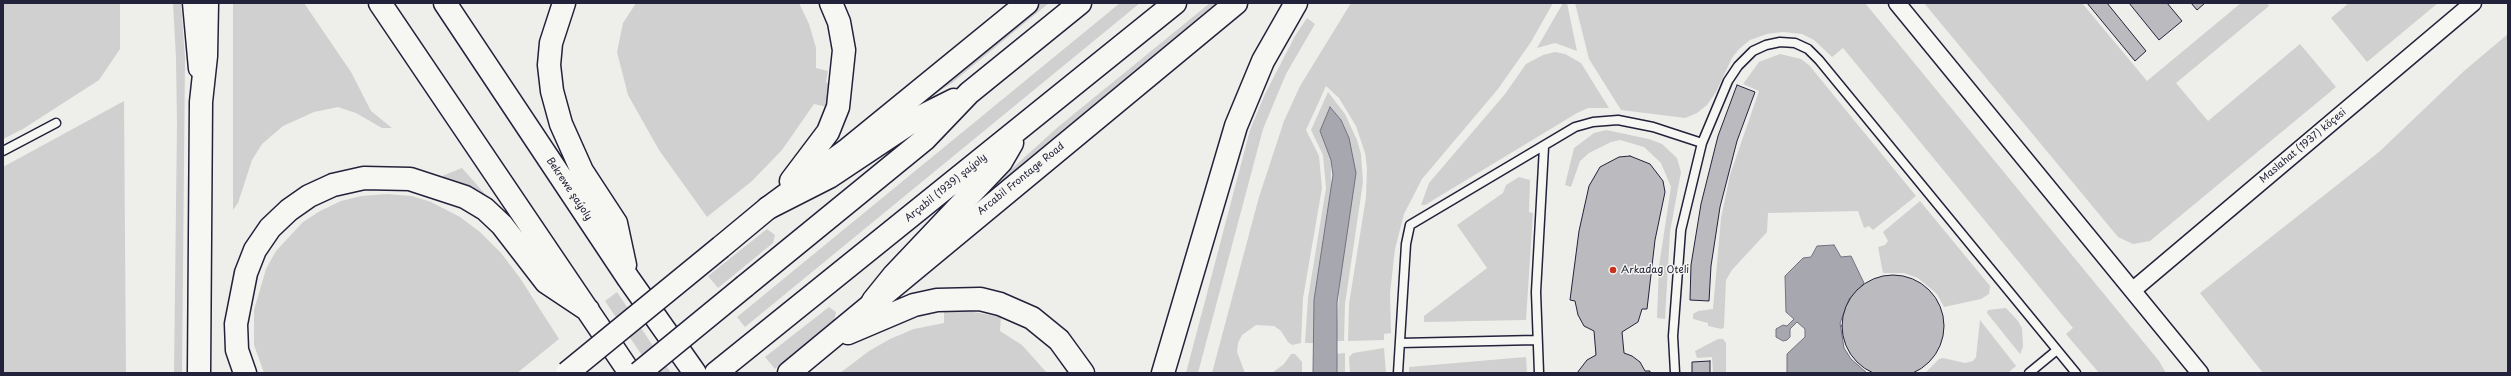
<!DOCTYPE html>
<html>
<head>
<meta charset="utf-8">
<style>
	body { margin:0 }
	#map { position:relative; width:2511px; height:376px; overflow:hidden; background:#eeeeeb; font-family:"Playpen Sans",sans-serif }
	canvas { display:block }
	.frame { position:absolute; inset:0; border:4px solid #22223b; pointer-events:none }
</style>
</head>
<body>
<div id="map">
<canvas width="2511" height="376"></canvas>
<div class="frame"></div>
</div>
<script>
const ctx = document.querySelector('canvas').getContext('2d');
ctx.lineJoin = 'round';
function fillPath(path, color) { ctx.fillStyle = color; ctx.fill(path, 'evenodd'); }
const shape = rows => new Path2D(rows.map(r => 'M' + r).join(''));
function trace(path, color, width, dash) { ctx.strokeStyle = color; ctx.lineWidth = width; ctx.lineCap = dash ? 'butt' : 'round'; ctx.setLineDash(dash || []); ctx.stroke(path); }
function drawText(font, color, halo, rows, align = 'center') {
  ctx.font = font + ' "Playpen Sans",sans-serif'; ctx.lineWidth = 3; ctx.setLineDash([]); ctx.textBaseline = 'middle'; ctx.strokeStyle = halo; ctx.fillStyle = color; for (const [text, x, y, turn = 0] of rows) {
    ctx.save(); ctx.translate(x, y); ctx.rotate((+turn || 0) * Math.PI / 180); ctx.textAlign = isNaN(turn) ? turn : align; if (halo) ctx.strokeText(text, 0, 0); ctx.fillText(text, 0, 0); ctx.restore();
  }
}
fillPath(shape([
	[3,3,120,3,120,49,99,80,23,129,3,139],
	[173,3,181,3,185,58,182,373,174,373,177,123,176,58],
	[233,3,304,3,351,72,371,111,392,128,382,128,356,113,338,107,314,112,283,126,262,144,252,160,238,203,233,210],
	[636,3,799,3,809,24,816,48,816,68,828,71,826,82,832,85,827,107,814,104,782,150,752,181,707,217,659,150,628,95,617,52,623,23],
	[1034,3,1049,3,952,83,922,102],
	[1120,3,1140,3,745,327,737,317],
	[1210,3,1222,3,977,204,975,202,1058,127],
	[1351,3,1553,3,1531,42,1498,89,1422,179,1404,214,1395,249,1390,293,1391,333,1384,334,1384,340,1348,341,1349,304,1366,197,1367,168,1365,153,1356,126,1339,98,1326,86,1306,130,1319,156,1322,188,1303,298,1301,343,1292,345,1288,342,1281,331,1274,326,1256,325,1242,335,1238,343,1237,352,1245,373,1212,373,1259,197,1284,121,1300,86],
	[1563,3,1567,3,1577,51,1555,43,1537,48],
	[1575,3,1865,3,2159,361,2166,373,2099,373,2066,334,2073,328,1843,48,1832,57,1814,40,1802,34,1783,32,1767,34,1750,40,1739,49,1732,58,1716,92,1707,105,1697,113,1685,118,1621,110,1589,59],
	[1924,3,2082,3,2147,81,2241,3,2267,3,2269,6,2176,83,2208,121,2300,44,2336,87,2150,241,2133,244,2118,237],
	[2349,3,2438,3,2367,62,2331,18],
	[1307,18,1315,24,1286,74,1263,129,1198,373,1186,373,1250,130,1265,94,1295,36],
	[2508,34,2508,373,2263,373,2200,293,2379,152,2464,71],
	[1555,52,1565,54,1581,63,1609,108,1588,108,1577,113,1425,205,1421,205,1429,183,1505,94,1526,64,1543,55],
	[1780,54,1801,59,1809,65,1916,196,1873,230,1869,226,1864,228,1858,211,1768,213,1767,232,1732,270,1726,280,1724,327,1722,329,1708,326,1708,323,1693,319,1693,314,1698,311,1713,309,1721,218,1730,175,1759,91,1743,84,1759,62],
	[1328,92,1345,114,1357,140,1361,154,1363,182,1345,304,1344,341,1336,341,1349,138,1341,120,1330,107,1320,131,1331,160,1331,192,1314,300,1313,343,1305,343,1308,298,1326,188,1323,155,1311,130],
	[124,101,126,373,3,373,3,167],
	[1606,130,1649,139,1662,144,1677,158,1681,172,1670,232,1665,319,1657,318,1659,266,1671,187,1661,163,1644,147,1620,140,1611,142,1589,153,1580,161,1571,187,1565,185,1574,148,1594,133],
	[462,168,485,194,483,199,442,176],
	[1519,177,1530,180,1529,212,1533,213,1526,320,1424,322,1424,316,1487,268,1457,225,1503,193,1506,185],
	[387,194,412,196,431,202,460,217,480,232,501,253,520,278,559,339,517,373,264,373,254,345,254,310,266,269,276,251,303,222,320,211,341,201,361,196],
	[1920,201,1990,286,1989,294,1981,299,1944,307,1937,294,1918,278,1904,273,1883,273,1878,247,1885,245,1888,241,1883,232],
	[767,229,775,235,773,243,718,288,708,276],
	[617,292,671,373,654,373,605,301],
	[829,307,836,312,834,321,775,369,765,357],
	[2006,308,2018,321,2022,328,2023,347,2020,354,1987,313,1988,310],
	[957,309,1001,317,1000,331,1022,345,1047,373,840,373,869,351,890,339,914,329,944,323,944,311],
	[1980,320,2016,366,2008,373,1925,373,1939,359,1943,358,1965,363,1973,361,1976,357],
	[1718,339,1723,339,1726,343,1726,373,1713,373,1712,357,1697,358,1695,351],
	[1384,348,1386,373,1350,373,1349,357,1353,353],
	[1345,353,1345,373,1337,373,1336,354],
	[1291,354,1295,354,1302,362,1302,373,1272,373,1284,364],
	[1526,357,1527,373,1409,373,1409,367]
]), '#d0d0d1');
const water = shape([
	[1330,107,1341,120,1349,138,1356,173,1337,302,1337,373,1313,373,1314,300,1333,175,1331,160,1320,131,1330,107],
	[1834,245,1841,257,1851,256,1864,283,1849,299,1840,323,1844,348,1851,359,1867,373,1787,373,1787,354,1805,337,1805,329,1797,322,1790,329,1790,337,1787,340,1783,341,1776,337,1776,329,1783,325,1787,326,1794,319,1786,312,1785,276,1803,258,1811,257,1817,246,1834,245]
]);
fillPath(water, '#a7a7af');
trace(water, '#727281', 1);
const building = shape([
	[2087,3,2107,3,2146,51,2135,61,2087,3],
	[2129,3,2167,3,2182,21,2159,40,2129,3],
	[2191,3,2205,3,2197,10,2191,3],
	[1737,85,1755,92,1737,141,1720,207,1711,266,1709,301,1690,300,1691,265,1701,204,1718,136,1737,85],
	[1630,156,1650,164,1663,181,1665,192,1655,240,1647,309,1642,309,1638,322,1622,332,1624,353,1632,356,1640,362,1645,371,1650,371,1650,373,1577,373,1587,360,1596,355,1594,331,1584,326,1578,315,1575,301,1570,300,1579,231,1589,186,1600,167,1619,157,1630,156],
	'1842 326a51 51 0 1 1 102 0a51 51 0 1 1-102 0Z',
	[1710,361,1710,373,1692,373,1692,362,1710,361]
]);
fillPath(building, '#bbbbbf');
trace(building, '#22223b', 1);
const lane = shape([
	[3,151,56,123],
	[1400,343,1536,340],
	[1398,373,1406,244,1410,225,1575,127,1593,122,1618,120,1653,127,1702,143],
	[1539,373,1536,292,1544,147],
	[1675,373,1673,336,1681,230,1702,143,1728,81,1738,66,1753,51,1766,45,1780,42,1795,43,1808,49,1819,60,2076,373],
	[2029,373,2057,350]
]);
const street = shape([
	[191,3,197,69],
	[1897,3,2200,373],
	[2133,290,2473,3]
]);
const secondary = shape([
	[380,3,630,373],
	[445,3,628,278,695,373],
	[564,3,551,43,549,65,552,91,561,124,582,171,616,223,625,265],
	[791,181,828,132,838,107,844,50,839,22,831,3],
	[721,247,768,208,848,149,1027,3],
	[848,333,914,305,937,300,980,299,1000,304,1032,318,1059,340,1083,373],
	[199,373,201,102,206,56,207,3],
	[245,373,237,350,236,324,246,273,255,250,270,228,289,210,309,196,333,185,364,178,410,179,465,197,485,209,502,225,546,282,588,310],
	[789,373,1236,3],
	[1163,373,1236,126,1263,61,1296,3]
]);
const primary = shape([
	[768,208,829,177,916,119,954,100],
	[745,286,925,139,969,93,1080,3],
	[873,301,894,275,1001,162,1012,143],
	[716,373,1175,3]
]);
trace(lane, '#22223b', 11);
trace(street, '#22223b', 19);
trace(secondary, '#22223b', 25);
trace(primary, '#22223b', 25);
trace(lane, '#f6f6f2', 8);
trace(street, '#f6f6f2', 16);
trace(secondary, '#f6f6f2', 22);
trace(primary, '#f6f6f2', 22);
const secondaryBridge = shape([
	[567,373,721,247]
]);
const primaryBridge = shape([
	[639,373,745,286]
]);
trace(secondaryBridge, '#22223b', 25, []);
trace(primaryBridge, '#22223b', 25, []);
trace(secondaryBridge, '#f6f6f2', 22);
trace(primaryBridge, '#f6f6f2', 22);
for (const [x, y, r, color] of [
	[1613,270,4,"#c8321e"]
]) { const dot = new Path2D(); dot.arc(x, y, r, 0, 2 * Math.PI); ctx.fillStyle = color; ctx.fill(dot); trace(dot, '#f6f6f2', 1.5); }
drawText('10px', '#22223b', '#f6f6f2', [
	["Maslahat (1937) köçesi",2303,146,-40],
	["Arcabil Frontage Road",1021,179,-39],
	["Arçabil (1939) şaýoly",946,188,-39],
	["Bekrewe şaýoly",569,189,56]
]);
drawText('10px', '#22223b', '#f6f6f2', [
	["Arkadag Oteli",1621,270]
], 'left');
</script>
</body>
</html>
